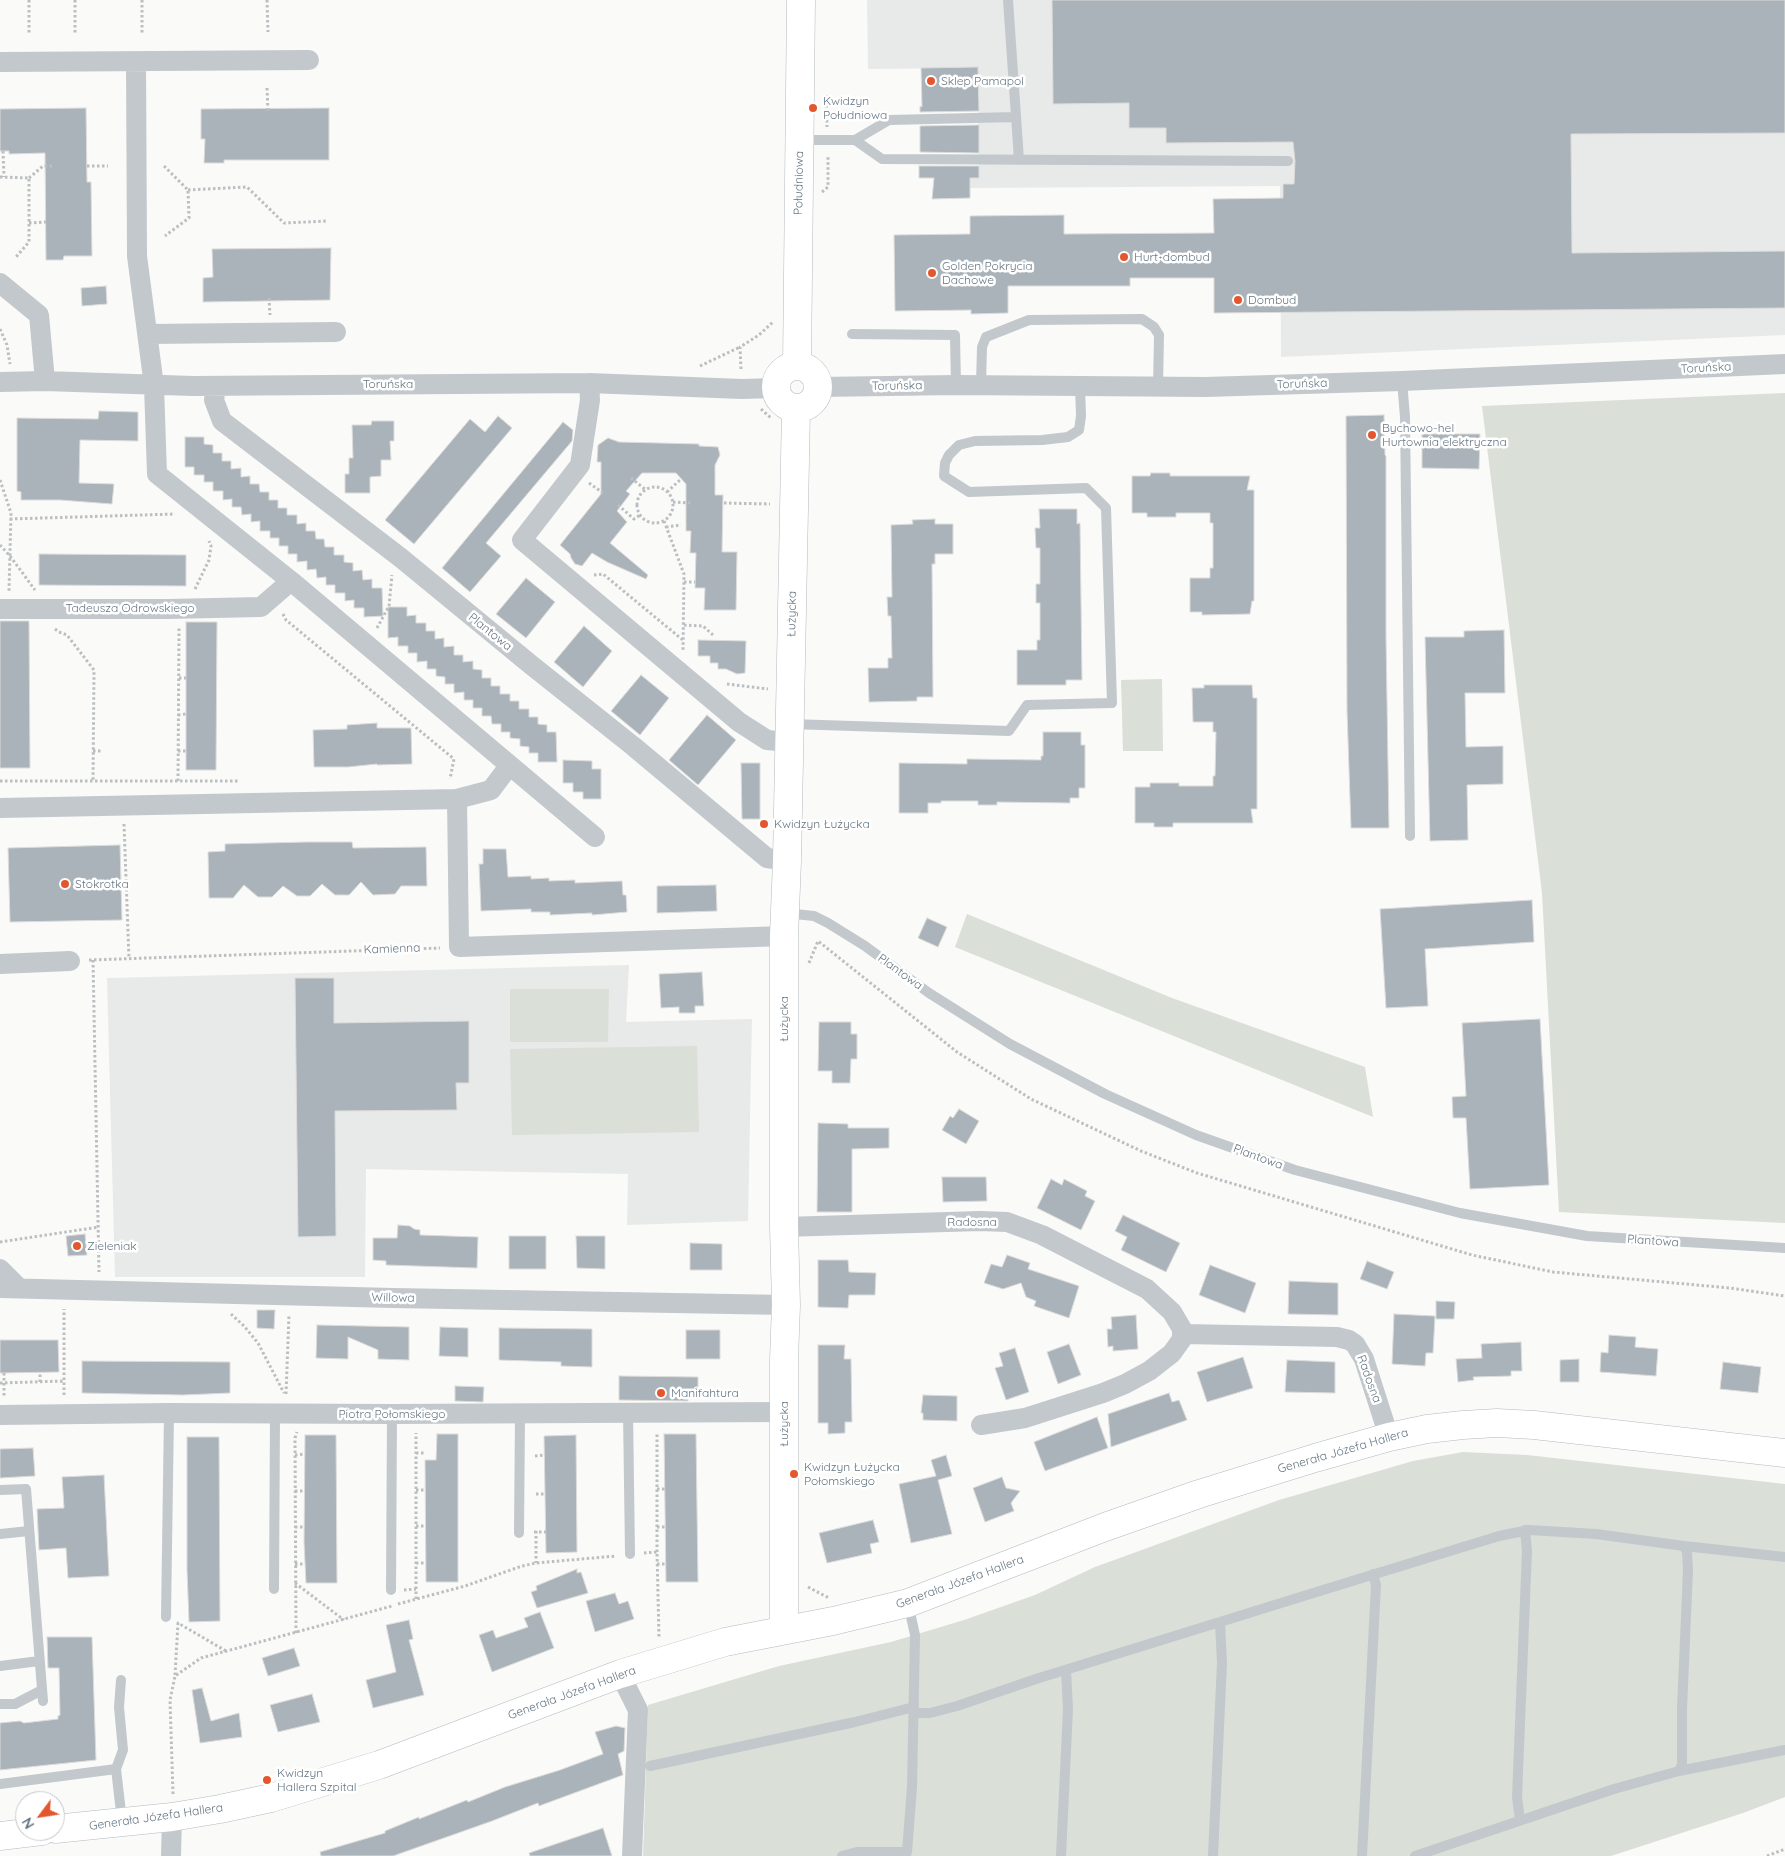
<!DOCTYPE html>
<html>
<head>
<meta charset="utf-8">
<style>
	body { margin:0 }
	#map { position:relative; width:1785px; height:1856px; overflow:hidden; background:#fafaf8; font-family:Quicksand,sans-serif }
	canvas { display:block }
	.north { position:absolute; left:15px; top:1791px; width:50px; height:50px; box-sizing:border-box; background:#fff; border:1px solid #c1c8cd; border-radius:50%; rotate:239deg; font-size:14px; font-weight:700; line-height:20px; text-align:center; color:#657683 }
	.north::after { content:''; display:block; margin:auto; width:18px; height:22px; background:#e4572e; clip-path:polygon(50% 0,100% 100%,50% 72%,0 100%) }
</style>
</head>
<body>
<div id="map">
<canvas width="1785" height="1856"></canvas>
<div class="north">N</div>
</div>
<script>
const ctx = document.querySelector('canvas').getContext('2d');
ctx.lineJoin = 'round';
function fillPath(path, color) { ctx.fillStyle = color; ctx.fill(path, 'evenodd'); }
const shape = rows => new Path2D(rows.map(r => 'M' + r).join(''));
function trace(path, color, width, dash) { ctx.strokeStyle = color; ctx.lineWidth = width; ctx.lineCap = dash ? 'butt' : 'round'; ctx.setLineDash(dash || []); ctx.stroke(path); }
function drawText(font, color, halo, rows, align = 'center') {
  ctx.font = font + ' Quicksand,sans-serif'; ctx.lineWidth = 5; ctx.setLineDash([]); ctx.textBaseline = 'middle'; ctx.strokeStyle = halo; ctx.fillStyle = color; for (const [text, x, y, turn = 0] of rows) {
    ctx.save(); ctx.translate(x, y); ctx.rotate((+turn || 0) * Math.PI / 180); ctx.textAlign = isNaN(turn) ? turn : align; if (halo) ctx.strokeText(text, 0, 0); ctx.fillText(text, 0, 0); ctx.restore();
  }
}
fillPath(shape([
	[867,0,1785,0,1785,335,1281,357,1280,186,970,188,970,178,979,177,978,68,868,69],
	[629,965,626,1022,752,1019,748,1221,627,1225,628,1174,366,1169,365,1277,115,1277,107,978]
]), '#e8e9e9');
fillPath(shape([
	[1785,393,1785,1223,1559,1212,1542,893,1482,406],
	[1162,679,1163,751,1123,751,1121,680],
	[967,914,1172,998,1365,1067,1373,1117,955,947],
	[510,989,609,989,608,1042,510,1042],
	[697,1046,699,1132,512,1135,510,1049],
	[1463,1452,1527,1455,1785,1484,1785,1797,1743,1813,1611,1856,643,1856,648,1705,779,1666,891,1642,964,1620,1035,1595,1095,1567,1279,1500,1413,1461]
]), '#dadfd7');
const building = shape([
	[1052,0,1785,0,1785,133,1571,134,1572,253,1785,251,1785,308,1214,313,1214,278,1130,278,1130,286,1008,286,1008,313,971,314,971,310,895,311,894,235,970,234,970,216,1064,215,1064,234,1214,233,1213,199,1283,198,1283,184,1294,184,1295,161,1293,142,1166,143,1166,128,1129,128,1129,103,1053,104,1052,0],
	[978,67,979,111,920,112,920,106,922,107,921,68,978,67],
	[86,108,87,182,91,182,92,256,64,256,63,260,46,260,45,153,9,154,9,151,0,151,0,109,86,108],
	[329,108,329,160,224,160,224,163,204,163,205,139,201,139,201,109,329,108],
	[979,125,979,153,920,152,920,126,979,125],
	[919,166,979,166,979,178,970,178,970,198,932,199,934,178,919,178,919,166],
	[331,248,330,300,203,302,203,278,213,277,212,249,331,248],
	[106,286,107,304,82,306,81,288,106,286],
	[99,411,138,412,138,441,80,440,79,483,114,484,112,504,60,500,21,500,21,492,17,491,17,418,98,419,99,411],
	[1384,415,1385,455,1386,456,1386,638,1389,828,1351,828,1347,711,1346,416,1384,415],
	[498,416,512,428,414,544,385,520,470,419,485,432,498,416],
	[372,421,394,421,394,441,390,441,391,460,381,460,381,476,370,477,370,493,345,493,345,474,349,474,349,458,353,458,352,425,371,425,372,421],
	[563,422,573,430,572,441,486,543,501,556,470,592,442,568,563,422],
	[1422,434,1480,434,1479,469,1422,468,1422,434],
	[185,437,204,437,204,444,213,445,213,453,222,453,222,461,231,461,231,469,241,468,241,477,250,476,250,484,259,484,260,492,269,492,269,500,278,500,278,508,287,508,287,515,297,515,297,524,306,523,306,531,315,531,316,539,324,539,325,547,334,547,334,555,344,555,344,562,353,563,353,571,362,570,363,580,372,579,372,588,382,588,383,616,364,617,364,608,354,608,354,600,345,601,345,593,335,593,335,585,326,585,326,577,317,578,316,569,307,570,307,561,297,562,297,554,288,554,288,546,279,546,279,538,270,538,270,531,260,531,260,521,251,522,251,514,242,515,241,507,232,507,232,499,223,500,223,491,213,491,213,482,204,482,204,475,194,475,194,467,185,467,185,437],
	[608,438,619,442,699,444,699,446,718,447,720,455,715,465,715,495,723,495,722,552,737,552,736,610,704,610,705,588,695,588,696,553,690,553,691,531,686,531,686,484,676,473,642,473,626,491,630,494,617,511,627,522,610,543,648,575,646,579,607,562,592,553,582,566,575,564,571,558,570,554,560,545,601,494,601,462,597,462,598,445,608,438],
	[1151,473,1170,473,1170,476,1250,476,1247,490,1254,490,1254,601,1252,601,1250,614,1202,615,1202,612,1190,612,1190,578,1210,578,1210,568,1213,568,1213,523,1210,523,1210,513,1176,513,1176,517,1147,517,1147,513,1132,513,1132,476,1150,476,1151,473],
	[1039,509,1077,509,1077,524,1080,523,1082,680,1066,680,1066,685,1017,685,1017,650,1037,650,1037,640,1040,640,1040,603,1036,603,1036,584,1040,584,1040,548,1036,548,1035,528,1040,528,1039,509],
	[935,519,935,524,953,524,953,554,935,554,935,564,932,564,933,697,917,697,917,701,869,702,868,668,888,668,888,658,892,658,891,616,888,616,887,597,892,597,891,525,913,524,912,520,935,519],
	[39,554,186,555,186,586,39,585,39,554],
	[526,578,555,602,526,638,496,614,526,578],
	[388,607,407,607,407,616,416,615,416,623,426,623,426,631,435,631,435,639,444,638,444,647,454,646,454,655,463,655,463,662,473,661,473,669,482,670,482,678,491,678,491,686,500,686,500,694,510,694,510,701,519,701,519,709,529,709,529,717,538,717,538,724,547,725,547,732,556,732,557,762,538,762,538,753,529,753,529,747,520,746,520,739,510,738,510,732,501,732,501,724,492,724,491,716,482,716,482,708,473,708,473,700,464,700,464,692,454,693,454,684,445,684,445,677,436,676,436,669,427,669,427,661,417,662,417,653,408,653,408,646,398,646,398,637,388,638,388,607],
	[0,621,29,621,30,768,0,768,0,621],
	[186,622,217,622,216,770,186,770,186,622],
	[584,626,612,651,583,687,554,662,584,626],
	[1504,630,1505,693,1465,693,1466,747,1503,746,1503,784,1467,785,1468,840,1430,841,1425,637,1464,637,1464,631,1504,630],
	[698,640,746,641,745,673,737,674,726,669,718,669,718,663,710,663,710,656,698,656,698,640],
	[641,675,669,698,640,735,611,711,641,675],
	[1204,685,1252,685,1253,698,1257,698,1257,809,1251,809,1253,823,1173,823,1173,827,1154,827,1154,823,1135,823,1135,787,1150,787,1150,783,1179,783,1179,786,1213,786,1213,776,1215,776,1216,732,1213,732,1213,722,1193,722,1192,688,1204,688,1204,685],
	[707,715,736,740,698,785,669,760,707,715],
	[377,723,377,728,411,728,412,764,377,765,377,764,348,767,314,767,313,730,347,729,347,725,377,723],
	[1043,732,1081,732,1081,745,1085,745,1085,788,1079,788,1079,798,1070,798,1070,803,997,802,997,805,978,805,978,801,941,801,941,803,928,803,928,813,899,813,899,763,967,764,967,759,1041,760,1041,756,1043,756,1043,732],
	[563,760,592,761,592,769,601,769,601,799,583,799,583,792,573,792,573,783,563,783,563,760],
	[741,763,760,763,760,819,742,819,741,763],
	[307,842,352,842,353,848,426,847,427,886,401,886,395,894,373,895,361,882,349,895,335,895,322,884,310,896,297,896,283,886,272,897,258,897,244,885,233,898,209,898,208,852,225,851,225,844,307,842],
	[120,845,122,920,10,922,8,848,120,845],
	[483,849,506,849,508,877,531,876,531,879,549,878,549,881,575,880,575,883,622,881,623,895,626,895,627,912,592,915,592,913,550,915,550,912,531,912,531,909,481,911,479,864,483,864,483,849],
	[716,885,717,911,657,913,657,886,716,885],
	[1532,900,1534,942,1425,949,1428,1006,1386,1008,1380,909,1532,900],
	[927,918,947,927,938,947,918,938,927,918],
	[702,972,704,1006,695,1006,695,1013,679,1013,679,1007,661,1008,659,974,702,972],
	[295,978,334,978,334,1023,469,1021,469,1083,456,1083,457,1110,335,1111,336,1236,298,1237,295,978],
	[1540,1019,1549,1185,1470,1189,1466,1118,1453,1118,1452,1097,1466,1096,1462,1023,1540,1019],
	[819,1022,851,1022,851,1034,857,1034,857,1059,851,1059,850,1083,832,1083,832,1071,818,1071,819,1022],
	[959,1109,979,1121,966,1144,942,1130,950,1116,953,1118,959,1109],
	[818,1123,848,1124,848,1128,889,1128,889,1148,852,1149,852,1212,817,1212,818,1123],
	[942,1177,986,1177,987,1201,943,1202,942,1177],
	[1051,1179,1062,1185,1064,1179,1087,1191,1085,1196,1095,1201,1081,1230,1037,1208,1051,1179],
	[1123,1215,1180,1243,1166,1272,1121,1250,1127,1237,1115,1231,1123,1215],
	[398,1225,410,1226,414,1229,420,1230,420,1235,478,1237,477,1268,386,1265,386,1261,373,1260,373,1238,397,1238,398,1225],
	[85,1234,87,1255,68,1256,66,1236,85,1234],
	[509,1236,546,1236,546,1269,509,1269,509,1236],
	[576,1236,605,1236,605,1269,577,1268,576,1236],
	[690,1243,722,1244,722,1270,690,1270,690,1243],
	[1007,1255,1030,1263,1028,1269,1079,1286,1069,1318,1034,1306,1036,1301,1026,1297,1021,1283,1003,1289,984,1283,991,1264,1002,1267,1007,1255],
	[818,1260,848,1260,849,1272,876,1273,875,1295,849,1295,848,1308,818,1307,818,1260],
	[1367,1261,1394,1272,1387,1289,1360,1279,1367,1261],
	[1210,1265,1256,1283,1245,1313,1199,1295,1210,1265],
	[1289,1281,1338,1283,1338,1315,1288,1314,1289,1281],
	[1436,1301,1455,1302,1454,1319,1436,1319,1436,1301],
	[257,1310,275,1310,274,1329,257,1328,257,1310],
	[1394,1314,1435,1316,1433,1353,1426,1353,1425,1366,1392,1364,1394,1314],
	[1136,1315,1138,1349,1113,1351,1113,1346,1108,1347,1107,1329,1112,1329,1111,1317,1136,1315],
	[317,1325,409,1327,409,1360,378,1359,378,1350,348,1337,348,1359,316,1358,317,1325],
	[440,1327,468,1328,468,1357,439,1356,440,1327],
	[499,1328,592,1329,592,1367,561,1366,561,1362,499,1360,499,1328],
	[686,1330,720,1330,720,1359,686,1359,686,1330],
	[1609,1335,1636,1337,1635,1347,1658,1349,1656,1376,1600,1372,1601,1352,1608,1353,1609,1335],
	[0,1340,58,1340,59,1372,0,1373,0,1340],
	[1521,1342,1522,1371,1511,1371,1511,1376,1473,1377,1474,1380,1458,1382,1456,1359,1482,1358,1481,1344,1521,1342],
	[1069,1344,1081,1375,1058,1384,1047,1352,1069,1344],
	[818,1345,845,1345,844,1359,851,1359,852,1422,845,1422,845,1433,828,1434,828,1423,818,1423,818,1345],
	[1015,1348,1029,1392,1006,1400,995,1368,1003,1366,999,1353,1015,1348],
	[1243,1357,1253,1388,1207,1402,1197,1372,1243,1357],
	[1579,1359,1579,1382,1560,1382,1560,1360,1579,1359],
	[1287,1360,1335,1362,1335,1393,1285,1392,1287,1360],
	[82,1361,230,1362,230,1393,183,1395,82,1393,82,1361],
	[1723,1362,1761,1367,1758,1393,1720,1389,1723,1362],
	[619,1376,698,1377,698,1395,688,1395,688,1401,619,1400,619,1376],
	[455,1386,484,1387,483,1402,455,1401,455,1386],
	[1169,1393,1172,1402,1179,1400,1187,1420,1111,1447,1108,1414,1169,1393],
	[923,1395,957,1396,957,1421,923,1420,923,1413,921,1413,923,1395],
	[1097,1417,1108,1448,1045,1471,1034,1442,1097,1417],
	[437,1434,458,1434,458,1582,426,1582,425,1460,436,1460,437,1434],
	[664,1434,696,1434,698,1582,666,1582,664,1434],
	[305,1435,336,1435,337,1583,306,1583,304,1542,305,1435],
	[576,1435,577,1552,546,1553,544,1436,576,1435],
	[187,1437,219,1437,220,1621,189,1622,187,1570,187,1437],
	[33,1448,35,1476,0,1478,0,1449,33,1448],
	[946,1455,952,1476,938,1480,952,1534,911,1543,899,1484,936,1476,931,1460,946,1455],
	[104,1475,109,1576,68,1578,66,1548,39,1550,37,1509,64,1508,62,1477,104,1475],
	[1002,1477,1006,1488,1020,1491,1011,1503,1014,1511,985,1522,973,1488,1002,1477],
	[873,1520,879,1542,870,1544,872,1553,827,1563,819,1533,873,1520],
	[577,1569,577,1573,581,1572,588,1593,537,1608,531,1592,537,1590,536,1586,577,1569],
	[615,1593,619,1604,628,1601,634,1619,595,1632,586,1601,615,1593],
	[540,1612,554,1648,492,1672,479,1635,493,1630,496,1638,528,1627,524,1618,540,1612],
	[409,1620,413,1639,409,1640,424,1695,373,1708,366,1680,396,1672,386,1625,409,1620],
	[47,1637,92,1637,96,1760,0,1770,0,1723,20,1721,24,1723,58,1719,58,1716,60,1715,59,1668,48,1668,47,1637],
	[294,1648,300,1666,268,1676,262,1658,294,1648],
	[202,1688,211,1721,239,1713,242,1737,200,1743,192,1690,202,1688],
	[312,1694,320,1722,278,1732,270,1705,312,1694],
	[616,1726,625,1728,624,1751,618,1754,623,1775,539,1806,538,1803,492,1821,393,1856,321,1856,320,1852,385,1833,385,1831,419,1817,419,1819,467,1800,468,1802,505,1787,560,1770,603,1754,595,1732,616,1726],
	[603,1828,612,1856,530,1856,529,1853,603,1828]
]);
fillPath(building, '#aab3b9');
trace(building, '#dcdcda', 1);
const secondary = shape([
	[797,366,801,0],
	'776 387a21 21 0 1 1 42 0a21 21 0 1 1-42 0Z',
	[784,1630,784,1360,786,1305,784,1227,784,936,787,861,796,409],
	[55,1829,172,1817,220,1809,271,1798,379,1765,620,1674,725,1642,833,1621,908,1603,1105,1527,1199,1494,1315,1458,1389,1437,1427,1429,1463,1425,1497,1423,1534,1425,1785,1453],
	[0,1836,42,1831]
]);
trace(secondary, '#b3babf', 29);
trace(shape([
	[29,0,29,34],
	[75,0,75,33],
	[142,0,142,33],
	[267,0,268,32],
	[267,88,268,111],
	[826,95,827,127],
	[3,151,4,177],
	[87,166,108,166],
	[164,166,188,190,189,218,165,236],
	[0,177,29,178,29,242,16,257],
	[29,178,43,166,52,166],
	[188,190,247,187,284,223,328,221],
	[822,192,828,187,828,155],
	[29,223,46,222],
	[269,298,270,315],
	[0,329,7,345,10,364],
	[700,366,740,347],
	[741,369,740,347,759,335,773,322],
	[761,409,771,418],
	[631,478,646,490],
	[0,480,11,513,9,591],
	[589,483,603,493],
	'637 505a18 18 0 1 1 36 0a18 18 0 1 1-36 0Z',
	[667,492,681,479],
	[673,502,691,503],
	[724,503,770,504],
	[618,505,634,519,640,515],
	[10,519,175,514],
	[664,521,684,574,683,650],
	[666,527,681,525],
	[0,545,10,556,35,590],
	[594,575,603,574,684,641],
	[684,582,695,582],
	[195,589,209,560,211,546,209,541],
	[283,614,286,620,454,759,450,779],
	[684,625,703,626,713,635],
	[377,628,389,606,392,575],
	[55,629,59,632,67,635,94,670,93,781],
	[179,678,186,678],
	[727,684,768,689],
	[178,715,186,714],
	[93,751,103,751],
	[178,751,186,751],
	[0,781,239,781],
	[178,781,179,627],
	[124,824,129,959],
	[89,960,440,948],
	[93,960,99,1272],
	[809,963,818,941,957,1052,1031,1099,1141,1151,1197,1173,1472,1255,1553,1272,1730,1288,1785,1296],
	[0,1242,99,1227],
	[231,1314,244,1326,258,1343,284,1393],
	[4,1373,4,1397],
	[40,1382,40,1373],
	[0,1383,64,1381],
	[286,1394,289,1315],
	[64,1395,64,1309],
	[416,1453,425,1453],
	[295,1455,304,1454],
	[535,1456,545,1455],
	[657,1489,665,1489],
	[416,1490,425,1490],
	[295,1491,304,1491],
	[536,1494,545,1494],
	[416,1526,425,1526],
	[295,1527,305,1527],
	[657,1527,665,1527],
	[536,1531,536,1563],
	[534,1532,546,1532],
	[657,1552,657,1433],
	[644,1553,657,1552,659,1638],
	[416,1563,425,1563],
	[295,1564,305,1564],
	[657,1564,666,1564],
	[295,1583,344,1620],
	[808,1587,829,1598],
	[404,1590,416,1589],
	[416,1599,416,1433],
	[398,1604,465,1586,522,1566,536,1563,616,1556],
	[296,1633,295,1438,297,1432],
	[175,1675,178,1623,226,1651],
	[173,1794,170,1700,175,1676,201,1658,392,1606],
	[1767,1856,1785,1849]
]), '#bbbfc2', 3, [2.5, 2.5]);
trace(shape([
	[1008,0,1019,160],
	[801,140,855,140,889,120,1016,117],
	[855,140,882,159,1288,161],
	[852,334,955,335,956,385],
	[1402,381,1405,417,1410,836],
	[981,385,982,347,986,337,1029,320,1142,319,1154,327,1159,335,1158,387],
	[790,724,1009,731,1027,705,1112,703,1106,508,1086,488,969,492,944,476,945,463,949,455,959,445,975,441,1042,440,1068,437,1079,430,1081,416,1080,386],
	[785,913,814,916,828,923,865,946,929,993,1010,1044,1105,1094,1196,1135,1295,1170,1460,1213,1587,1236,1785,1248],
	[628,1412,630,1554],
	[0,1490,26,1489,43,1701],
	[519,1533,520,1413],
	[0,1534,29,1531],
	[1684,1546,1785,1557],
	[274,1589,275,1414],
	[391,1590,392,1414],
	[166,1617,169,1413],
	[0,1666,39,1661],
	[121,1680,119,1707,123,1750,116,1769,122,1821],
	[0,1704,15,1704,42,1690],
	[914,1713,930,1713,957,1706,1036,1679,1323,1590,1499,1536,1529,1530,1596,1534,1684,1546,1687,1552,1688,1570,1682,1709,1682,1765,1679,1771,1614,1789,1415,1856],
	[650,1766,855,1722,914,1707],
	[1679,1771,1785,1750],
	[0,1784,116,1769],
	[1520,1820,1517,1797,1527,1551,1525,1530],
	[842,1856,857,1852,907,1852,912,1787,915,1635,908,1603],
	[1061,1856,1068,1709,1066,1670],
	[1213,1856,1222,1663,1220,1622],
	[1362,1856,1376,1585,1373,1574]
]), '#c3c8cc', 10);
trace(shape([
	[136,61,137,256,154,386,157,474,291,581,595,837],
	[0,62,309,60],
	[0,283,39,315,45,381],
	[148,334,336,332],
	[0,382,45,381,193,386,589,383,742,389,776,388],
	[589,383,590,400,580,465,522,540,739,722,767,740,789,742],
	[216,386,214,400,222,421,401,558,530,664,633,746,767,858,787,861],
	[818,387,956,385,1205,387,1402,381,1785,364],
	[0,609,168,609,261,607,291,581],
	[457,799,459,947,784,936],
	[0,808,457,799,491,790,509,766],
	[0,964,70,961],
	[784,1227,980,1221,1007,1222,1042,1235,1147,1289,1172,1312,1182,1329,1182,1339,1172,1353,1149,1371,1125,1384,1103,1393,1025,1418,981,1425],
	[0,1269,19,1288],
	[0,1288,393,1298,786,1305],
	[1183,1334,1337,1337,1349,1340,1355,1344,1364,1359,1389,1437],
	[0,1415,169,1413,392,1414,785,1412],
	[620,1674,638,1710,632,1856],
	[171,1856,172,1817]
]), '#c3c8cc', 20);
trace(secondary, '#fff', 28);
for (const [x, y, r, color] of [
	[931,81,5,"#e4572e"],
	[813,108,5,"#e4572e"],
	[1124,257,5,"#e4572e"],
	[932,273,5,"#e4572e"],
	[1238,300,5,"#e4572e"],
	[1372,435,5,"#e4572e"],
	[764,824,5,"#e4572e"],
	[65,884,5,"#e4572e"],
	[77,1246,5,"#e4572e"],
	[661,1393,5,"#e4572e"],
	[794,1474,5,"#e4572e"],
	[267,1780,5,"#e4572e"]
]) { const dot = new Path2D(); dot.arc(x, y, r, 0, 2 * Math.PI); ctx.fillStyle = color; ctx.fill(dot); trace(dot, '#fff', 2); }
drawText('12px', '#657683', '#fff', [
	["Sklep Pamapol",941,81],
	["Kwidzyn",823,101],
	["Południowa",823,115],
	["Hurt-dombud",1134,257],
	["Golden Pokrycia",942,266],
	["Dachowe",942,280],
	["Dombud",1248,300],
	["Bychowo-hel",1382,428],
	["Hurtownia elektryczna",1382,442],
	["Kwidzyn Łużycka",774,824],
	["Stokrotka",75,884],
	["Zieleniak",87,1246],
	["Manifahtura",671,1393],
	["Kwidzyn Łużycka",804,1467],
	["Połomskiego",804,1481],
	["Kwidzyn",277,1773],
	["Hallera Szpital",277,1787]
], 'left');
drawText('12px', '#657683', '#fff', [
	["Południowa",799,183,-89],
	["Toruńska",1706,368,-3],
	["Toruńska",388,384],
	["Toruńska",1302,384,-2],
	["Toruńska",897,386,-1],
	["Tadeusza Odrowskiego",130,608],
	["Łużycka",792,614,-89],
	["Plantowa",490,632,39],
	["Kamienna",392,949,-2],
	["Plantowa",900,972,36],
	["Łużycka",784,1019,-90],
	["Plantowa",1258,1157,20],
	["Radosna",972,1222],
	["Plantowa",1653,1241,4],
	["Willowa",393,1298,1],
	["Radosna",1369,1379,70],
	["Piotra Połomskiego",392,1414],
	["Łużycka",784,1424,-90],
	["Generała Józefa Hallera",1343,1451,-16],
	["Generała Józefa Hallera",960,1582,-20],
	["Generała Józefa Hallera",572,1693,-20],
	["Generała Józefa Hallera",156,1817,-8]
]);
</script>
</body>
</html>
